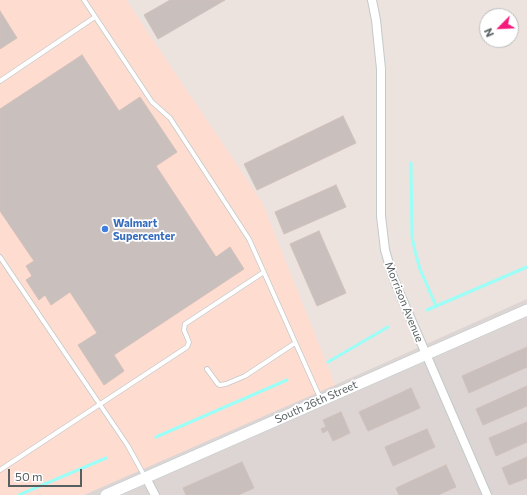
<!DOCTYPE html>
<html>
<head>
<meta charset="utf-8">
<style>
	body { margin:0 }
	#map { position:relative; width:527px; height:495px; overflow:hidden; background:#ece2de; font-family:Commissioner,sans-serif }
	canvas { display:block }
	.north { position:absolute; left:479px; top:8px; width:40px; height:40px; box-sizing:border-box; background:#fff; border:1px solid #bcbfc0; border-radius:50%; rotate:246deg; font-size:11px; font-weight:700; line-height:16px; text-align:center; color:#576061 }
	.north::after { content:''; display:block; margin:auto; width:14px; height:18px; background:#f61a7a; clip-path:polygon(50% 0,100% 100%,50% 72%,0 100%) }
	.scale { position:absolute; left:8px; top:469px; width:74px; height:18px; box-sizing:border-box; border:2px solid #576061; border-top:0; padding-left:5px; font-size:12px; line-height:14px; white-space:nowrap; color:#576061; -webkit-text-stroke:3px #fff; paint-order:stroke }
</style>
</head>
<body>
<div id="map">
<canvas width="527" height="495"></canvas>
<div class="north">N</div>
<div class="scale">50 m</div>
</div>
<script>
const ctx = document.querySelector('canvas').getContext('2d');
ctx.lineJoin = 'round';
function fillPath(path, color) { ctx.fillStyle = color; ctx.fill(path, 'evenodd'); }
const shape = rows => new Path2D(rows.map(r => 'M' + r).join(''));
function trace(path, color, width, dash) { ctx.strokeStyle = color; ctx.lineWidth = width; ctx.lineCap = dash ? 'butt' : 'round'; ctx.setLineDash(dash || []); ctx.stroke(path); }
function drawText(font, color, halo, rows, align = 'center') {
  ctx.font = font + ' Commissioner,sans-serif'; ctx.lineWidth = 3.5; ctx.setLineDash([]); ctx.textBaseline = 'middle'; ctx.strokeStyle = halo; ctx.fillStyle = color; for (const [text, x, y, turn = 0] of rows) {
    ctx.save(); ctx.translate(x, y); ctx.rotate((+turn || 0) * Math.PI / 180); ctx.textAlign = isNaN(turn) ? turn : align; if (halo) ctx.strokeText(text, 0, 0); ctx.fillText(text, 0, 0); ctx.restore();
  }
}
fillPath(shape([
	[0,0,126,0,262,202,335,385,84,495,0,495]
]), '#ffdcd0');
fillPath(shape([
	[527,299,527,495,84,495,335,385]
]), '#dcd5d3');
trace(shape([
	[411,163,412,237,416,255,420,269,436,306],
	[427,310,527,267],
	[328,362,388,327],
	[156,437,287,380],
	[19,495,106,458]
]), '#9bfff7', 3);
const building = shape([
	[170,0,225,0,158,39,144,15,170,0],
	[0,11,17,38,0,49,0,11],
	[82,55,119,111,140,97,177,152,156,166,216,257,230,247,244,269,114,355,124,371,104,385,78,345,97,333,70,292,51,305,45,295,39,300,26,280,32,276,26,266,34,261,0,211,0,109,82,55],
	[343,116,356,143,257,190,244,164,343,116],
	[336,185,346,207,284,234,275,212,336,185],
	[319,231,346,293,317,306,290,244,319,231],
	[527,347,527,367,469,393,462,376,527,347],
	[527,386,527,406,483,425,476,409,527,386],
	[411,388,420,408,368,431,359,412,411,388],
	[341,412,350,433,333,441,328,430,323,433,321,429,326,427,323,420,341,412],
	[527,422,527,442,496,456,489,438,527,422],
	[427,429,435,447,393,466,385,447,427,429],
	[527,457,527,478,509,485,502,468,527,457],
	[242,462,254,488,238,495,186,495,183,488,242,462],
	[446,465,456,487,438,495,399,495,396,488,446,465]
]);
fillPath(building, '#c9c0bd');
trace(building, '#d1c0bc', 1);
const lane = shape([
	[84,0,152,102,170,118,249,239,321,400],
	[0,81,95,17],
	[0,257,128,446,145,477],
	[207,369,218,384,220,385,226,384,245,376,295,343],
	[0,470,187,347,189,342,184,330,185,324,264,272]
]);
const street = shape([
	[372,0,376,20,381,69,381,216,385,250,392,274,400,294,487,495],
	[146,478,155,495]
]);
const secondary = shape([
	[106,495,527,310]
]);
trace(lane, '#c2cacb', 5.5);
trace(street, '#c2cacb', 10);
trace(secondary, '#c0cacb', 12);
trace(lane, '#fff', 4);
trace(street, '#fff', 8);
trace(secondary, '#fff', 11);
for (const [x, y, r, color] of [
	[105,229,4,"#3f7fe0"]
]) { const dot = new Path2D(); dot.arc(x, y, r, 0, 2 * Math.PI); ctx.fillStyle = color; ctx.fill(dot); trace(dot, '#fff', 1.5); }
drawText('bold 11px', '#366cbe', '#fff', [
	["Walmart",113,223],
	["Supercenter",113,236]
], 'left');
drawText('11px', '#576061', '#fff', [
	["Morrison Avenue",404,302,68],
	["South 26th Street",316,402,-24]
]);
</script>
</body>
</html>
